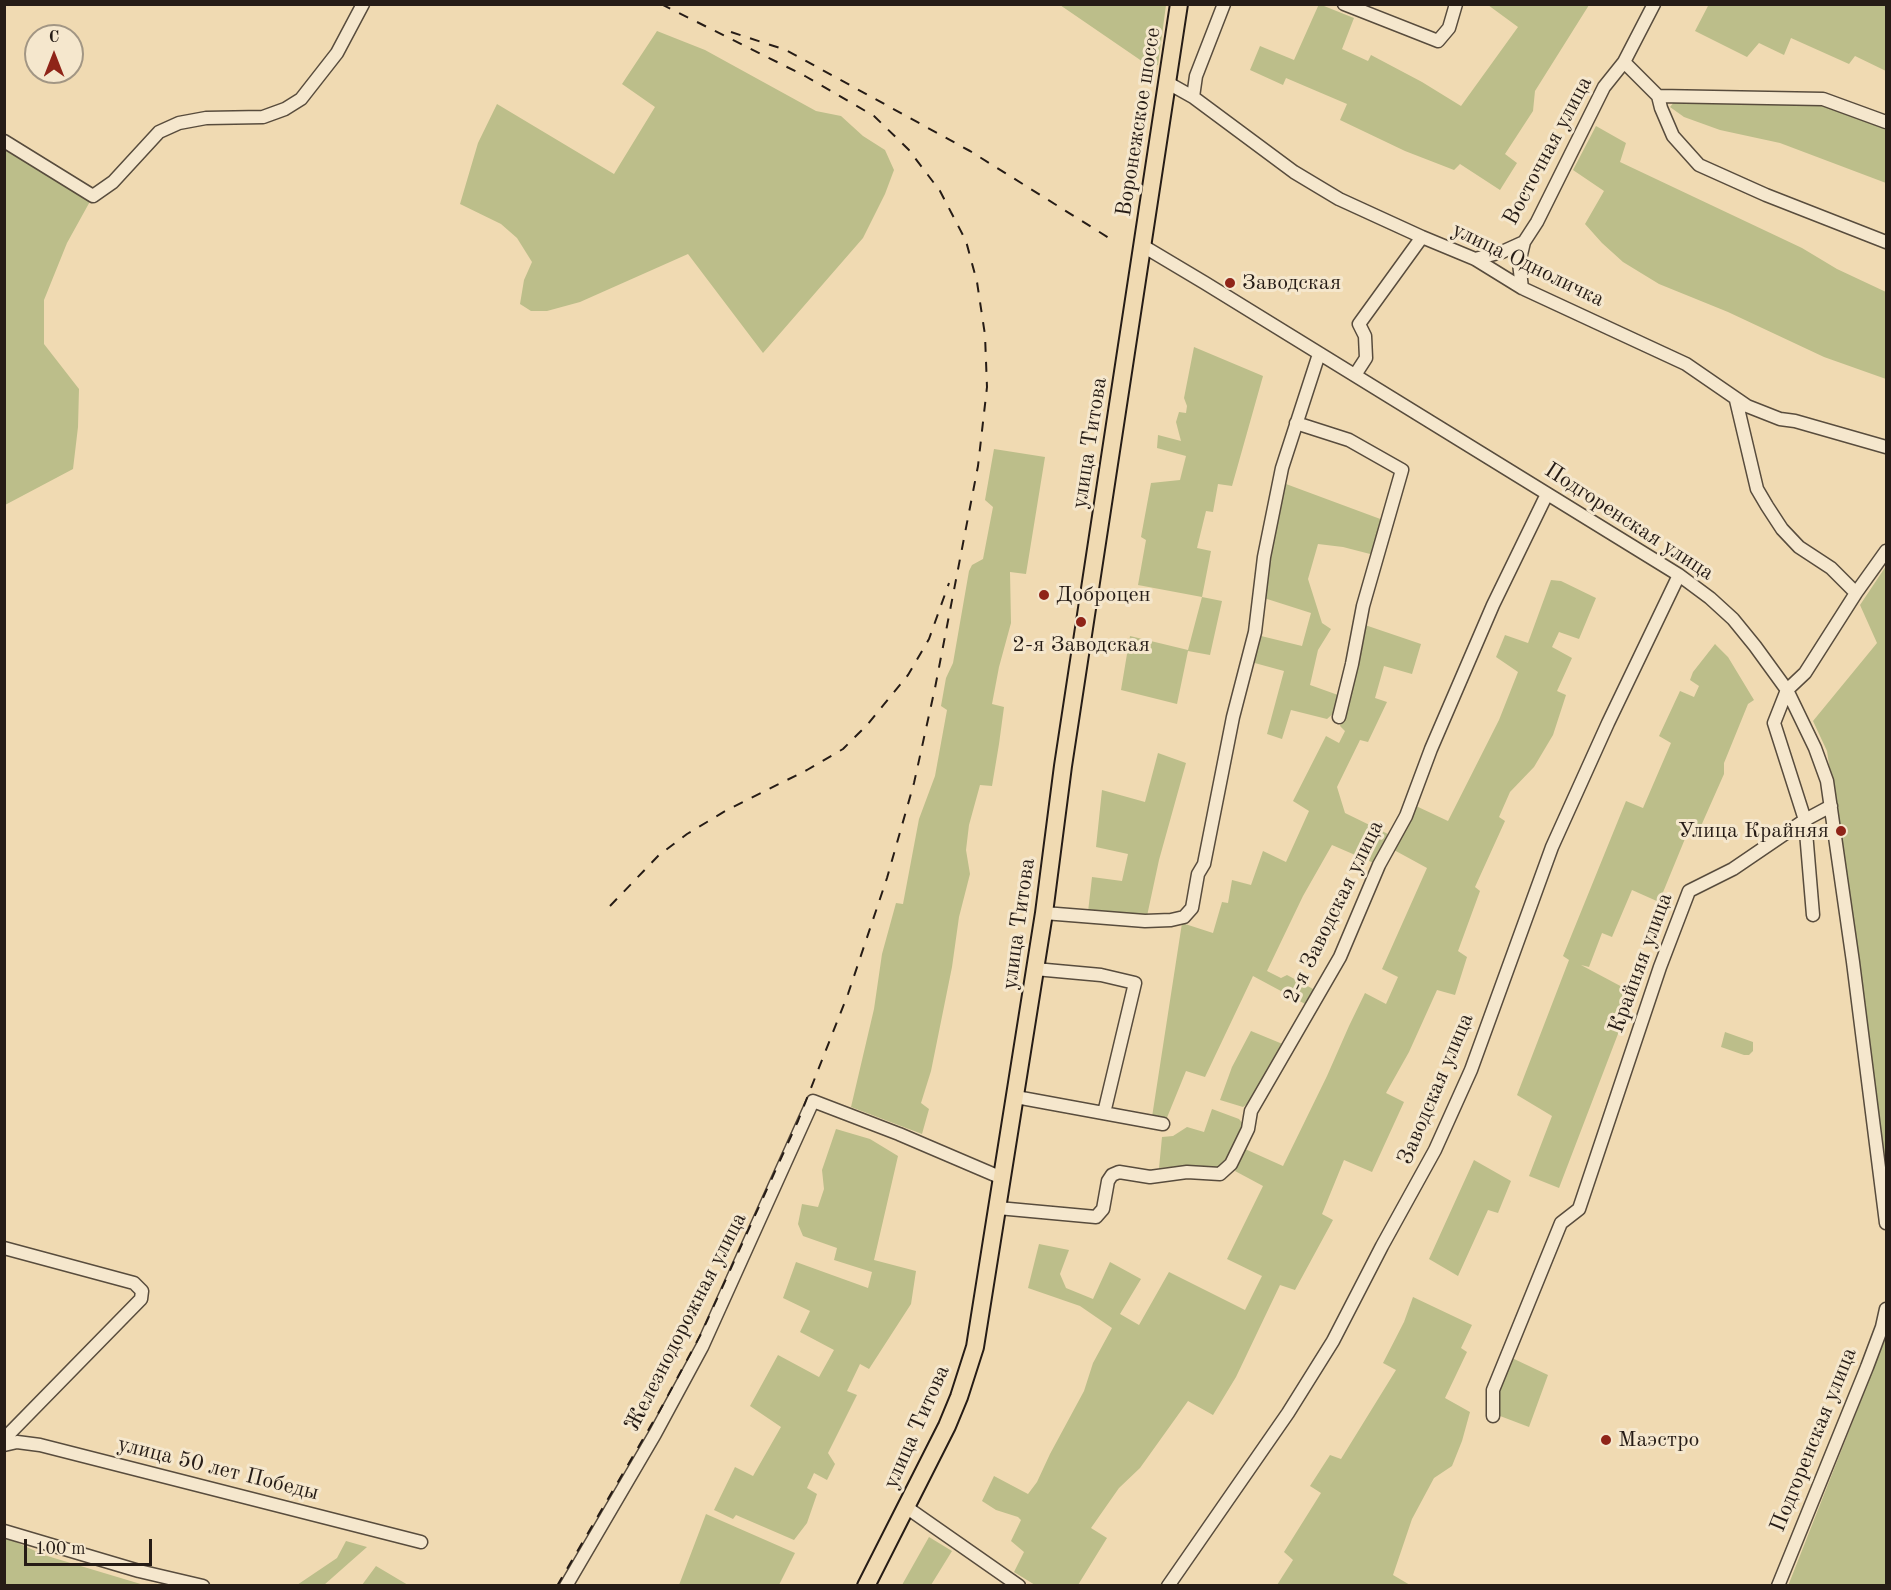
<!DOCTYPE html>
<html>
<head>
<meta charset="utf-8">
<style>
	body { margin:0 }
	#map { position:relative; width:1891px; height:1590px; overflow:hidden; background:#f0dab2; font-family:"Old Standard TT",serif }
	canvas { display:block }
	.frame { position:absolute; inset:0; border:6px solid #261c16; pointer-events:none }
	.north { position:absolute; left:24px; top:24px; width:60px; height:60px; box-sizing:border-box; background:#f5e7cd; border:2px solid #a29684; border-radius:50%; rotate:0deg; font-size:16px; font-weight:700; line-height:24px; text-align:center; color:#261c16 }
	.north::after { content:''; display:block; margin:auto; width:21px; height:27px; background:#8f2418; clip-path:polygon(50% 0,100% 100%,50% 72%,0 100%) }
	.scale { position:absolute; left:24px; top:1539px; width:128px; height:27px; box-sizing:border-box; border:3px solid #261c16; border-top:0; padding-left:8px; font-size:18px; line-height:21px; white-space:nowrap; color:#261c16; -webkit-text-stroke:4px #f5e7cd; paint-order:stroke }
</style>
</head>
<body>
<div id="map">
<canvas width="1891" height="1590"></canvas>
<div class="frame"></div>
<div class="north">С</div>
<div class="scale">100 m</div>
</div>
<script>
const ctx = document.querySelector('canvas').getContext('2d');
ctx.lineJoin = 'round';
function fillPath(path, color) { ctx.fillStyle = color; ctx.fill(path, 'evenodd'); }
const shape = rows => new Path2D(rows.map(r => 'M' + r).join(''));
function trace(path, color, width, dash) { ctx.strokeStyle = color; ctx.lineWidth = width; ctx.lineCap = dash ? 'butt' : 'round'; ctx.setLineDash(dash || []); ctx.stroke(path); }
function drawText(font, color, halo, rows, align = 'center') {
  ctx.font = font + ' "Old Standard TT",serif'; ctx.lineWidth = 6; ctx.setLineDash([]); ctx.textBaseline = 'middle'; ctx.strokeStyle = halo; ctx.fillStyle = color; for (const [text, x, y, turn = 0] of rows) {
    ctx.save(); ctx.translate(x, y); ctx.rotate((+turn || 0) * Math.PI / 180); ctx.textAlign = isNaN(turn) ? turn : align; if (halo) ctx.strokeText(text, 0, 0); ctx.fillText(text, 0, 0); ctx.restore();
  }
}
fillPath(shape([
	[1319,4,1354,18,1342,49,1368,61,1371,55,1422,82,1461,106,1518,27,1488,5,1589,5,1535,91,1533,111,1505,154,1517,163,1500,190,1460,164,1454,170,1405,151,1340,120,1347,104,1286,78,1283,85,1250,70,1260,46,1294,60],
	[1709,4,1886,5,1886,71,1855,56,1849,64,1791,38,1784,55,1759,43,1747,57,1695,31],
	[1060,5,1166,5,1158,65,1149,66],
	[657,31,705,50,816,111,841,116,863,136,885,150,894,170,885,194,863,238,763,353,688,254,580,302,547,311,531,311,520,304,524,280,532,262,517,238,501,224,460,204,478,143,497,104,614,174,655,107,622,84],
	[1675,101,1814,103,1839,110,1886,128,1886,183,1780,143,1720,130,1684,117,1670,107],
	[1596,126,1626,143,1620,162,1802,248,1837,269,1886,292,1886,379,1824,357,1728,312,1659,284,1623,262,1602,243,1585,224,1604,191,1573,170],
	[4,141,93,196,67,243,44,300,44,344,79,389,78,427,73,469,5,505],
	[1194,347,1263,376,1232,486,1218,484,1213,512,1206,511,1197,548,1211,551,1202,597,1222,601,1210,655,1188,651,1177,704,1121,690,1130,636,1188,650,1202,597,1138,585,1146,540,1141,537,1151,483,1180,480,1186,456,1157,448,1158,435,1181,441,1176,422,1179,412,1186,413,1187,406,1184,398],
	[994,449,1045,457,1026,574,1010,572,1011,623,999,667,992,704,1004,707,999,744,992,786,980,785,969,825,966,850,970,874,959,917,952,967,931,1071,921,1103,929,1109,922,1134,851,1107,874,1009,882,954,896,903,903,904,919,819,935,776,947,710,941,706,946,678,953,663,969,571,972,565,983,559,993,507,985,500],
	[1286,484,1383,520,1374,555,1343,547,1318,544,1308,579,1322,623,1331,629,1318,650,1310,685,1338,695,1337,710,1327,719,1291,710,1282,739,1267,734,1284,671,1251,662,1257,635,1302,646,1311,613,1264,598,1266,568],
	[1886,566,1886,1184,1866,1012,1827,751,1813,721,1877,643,1860,605],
	[1551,580,1561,581,1596,598,1579,639,1559,632,1552,647,1572,658,1557,691,1566,695,1553,735,1534,767,1510,792,1499,817,1505,821,1475,887,1480,891,1458,951,1467,957,1455,995,1437,990,1409,1052,1386,1093,1404,1102,1372,1172,1344,1160,1322,1214,1333,1220,1295,1290,1280,1285,1236,1377,1213,1415,1188,1401,1140,1468,1119,1488,1091,1528,1107,1538,1078,1585,1035,1585,1014,1572,1024,1552,1011,1541,1021,1520,1018,1517,996,1510,982,1501,994,1476,1028,1494,1037,1482,1050,1454,1084,1391,1093,1363,1112,1328,1080,1306,1028,1288,1039,1244,1069,1250,1060,1274,1066,1288,1093,1299,1110,1262,1141,1279,1120,1314,1139,1325,1169,1272,1245,1310,1262,1276,1227,1259,1263,1186,1235,1171,1245,1149,1283,1166,1327,1076,1349,1026,1365,993,1386,1004,1398,977,1382,969,1427,868,1394,850,1416,806,1448,821,1499,720,1518,672,1496,657,1505,635,1528,643],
	[1365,625,1421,644,1412,674,1384,666,1375,698,1387,702,1368,742,1360,740,1337,787,1345,813,1390,835,1376,864,1332,845,1303,896,1267,971,1281,978,1287,975,1315,990,1307,1005,1253,976,1205,1077,1186,1071,1166,1120,1152,1117,1182,923,1213,933,1222,902,1228,903,1232,880,1251,885,1263,851,1286,862,1309,811,1293,801,1326,736,1339,743,1345,731,1340,726],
	[1715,644,1728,657,1754,700,1748,704,1724,763,1724,774,1701,826,1689,829,1659,902,1632,890,1612,937,1602,933,1589,967,1581,965,1626,989,1626,1013,1559,1188,1529,1176,1552,1116,1517,1095,1569,960,1563,956,1626,801,1643,808,1671,743,1659,736,1680,691,1694,697,1699,686,1690,680,1693,672],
	[1158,753,1186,763,1159,860,1147,916,1088,912,1092,877,1122,881,1128,854,1096,847,1102,790,1145,802],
	[1251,1031,1285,1045,1250,1102,1243,1107,1220,1100,1232,1067],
	[1725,1032,1753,1042,1753,1051,1749,1055,1744,1055,1721,1047],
	[1212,1109,1239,1119,1243,1124,1243,1131,1222,1165,1214,1168,1184,1166,1159,1168,1162,1137,1173,1136,1187,1127,1204,1132],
	[836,1129,870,1139,898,1156,874,1260,916,1271,911,1304,869,1369,860,1364,847,1391,857,1395,828,1453,835,1464,827,1480,814,1473,807,1488,817,1494,807,1523,794,1540,736,1515,733,1519,714,1510,735,1467,753,1476,781,1427,750,1406,778,1355,819,1377,834,1350,800,1332,810,1311,783,1298,796,1262,868,1288,872,1272,834,1260,837,1248,803,1236,798,1224,802,1204,818,1207,824,1189,822,1170],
	[1474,1160,1511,1181,1498,1213,1488,1210,1458,1276,1429,1259],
	[1413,1297,1472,1325,1461,1348,1467,1352,1445,1398,1470,1412,1462,1441,1452,1466,1434,1478,1412,1519,1393,1575,1410,1585,1277,1585,1293,1560,1284,1552,1321,1493,1310,1486,1330,1455,1341,1459,1396,1370,1383,1363,1404,1322],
	[1886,1330,1886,1585,1788,1586,1884,1342],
	[1512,1358,1548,1375,1529,1427,1500,1416,1497,1392],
	[706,1514,795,1553,779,1585,679,1585],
	[5,1537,44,1555,144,1585,5,1585],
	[929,1537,952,1551,931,1585,902,1585],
	[346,1541,367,1547,324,1585,297,1585,337,1558],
	[376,1566,408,1585,362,1585]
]), '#bcbe8a');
const minor = shape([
	[1344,4,1438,41,1449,28,1456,4],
	[1624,62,1658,96,1661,108,1673,136,1699,165,1766,195,1886,242],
	[1168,83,1193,97,1294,172,1339,199,1422,237,1475,259,1522,288,1686,364,1747,406,1780,419,1795,421,1886,447],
	[1658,96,1823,99,1886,122],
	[1193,97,1196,76,1224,4],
	[4,141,93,196,113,182,159,132,179,123,206,118,263,117,285,109,301,99,337,53,363,4],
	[1143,246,1205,283,1679,575,1710,598,1733,619,1755,646,1787,690,1815,748,1827,781,1853,962,1886,1223],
	[1475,259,1502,252,1524,242,1537,222,1604,87,1624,62,1654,4],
	[1522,288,1519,263,1524,242],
	[1355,375,1366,358,1365,336,1359,324,1422,237],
	[1736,400,1757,489,1767,506,1782,529,1799,547,1831,568,1856,593],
	[1296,423,1349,440,1402,470,1363,606,1352,664,1339,717],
	[1044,913,1145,921,1171,920,1184,917,1192,908,1198,874,1204,864,1233,717,1255,632,1264,557,1282,468,1319,354],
	[1813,915,1805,820,1774,723,1787,690,1805,673,1856,593,1886,551],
	[1035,969,1101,975,1135,983,1104,1113],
	[1016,1097,1163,1124],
	[998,1208,1096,1217,1103,1209,1108,1181,1112,1175,1119,1172,1150,1177,1187,1172,1220,1174,1231,1164,1248,1129,1251,1111,1340,957,1379,865,1406,816,1431,749,1493,605,1547,494],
	[4,1248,134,1283,142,1291,141,1299,4,1439],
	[1493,1416,1493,1390,1561,1223,1579,1209,1660,967,1689,891,1733,869,1805,820,1831,806],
	[4,1445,17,1442,40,1445,421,1542],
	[906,1507,1019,1586],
	[4,1531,139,1571,203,1586],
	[566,1586,655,1434,702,1347,813,1101,899,1134,1002,1178],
	[1168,1586,1288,1413,1333,1341,1382,1246,1435,1150,1471,1070,1552,847,1608,723,1679,575],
	[1778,1586,1867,1367,1882,1327,1886,1309]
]);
const major = shape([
	[866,1586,947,1426,959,1397,975,1347,1044,913,1063,766,1179,4]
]);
trace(minor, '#584c3d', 15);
trace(major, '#261c16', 20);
trace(minor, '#f5e7cd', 12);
trace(major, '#f0dab2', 16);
trace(shape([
	[731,32,786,50,970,151,1109,238],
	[610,906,659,855,687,834,727,810,807,770,843,749,867,725,908,675,929,639,949,583],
	[557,1586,660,1410,701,1334,798,1121,848,994,887,878,914,783,935,688,978,466,987,387,985,335,977,282,966,241,940,191,909,150,874,116,805,76,661,4]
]), '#261c16', 2, [10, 10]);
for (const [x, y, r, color] of [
	[1230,283,6,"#8f2418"],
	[1044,595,6,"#8f2418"],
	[1081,622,6,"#8f2418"],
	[1841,831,6,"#8f2418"],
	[1606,1440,6,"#8f2418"]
]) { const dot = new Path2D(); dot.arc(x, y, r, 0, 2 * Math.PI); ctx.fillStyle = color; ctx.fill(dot); trace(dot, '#f5e7cd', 2); }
drawText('22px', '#261c16', '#f5e7cd', [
	["Воронежское шоссе",1139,122,-81],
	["Восточная улица",1548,151,-62],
	["улица Одноличка",1528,265,26],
	["улица Титова",1090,443,-81],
	["Подгоренская улица",1629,522,33],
	["2-я Заводская улица",1334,912,-64],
	["улица Титова",1019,924,-82],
	["Крайняя улица",1641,963,-70],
	["Заводская улица",1436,1089,-67],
	["Железнодорожная улица",686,1322,-63],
	["улица Титова",917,1427,-66],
	["Подгоренская улица",1814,1440,-68],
	["улица 50 лет Победы",218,1469,14]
]);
drawText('22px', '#261c16', '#f5e7cd', [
	["Заводская",1242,283],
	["Доброцен",1056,595],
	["2-я Заводская",1081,645,"center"],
	["Улица Крайняя",1829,831,"right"],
	["Маэстро",1618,1440]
], 'left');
</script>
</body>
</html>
